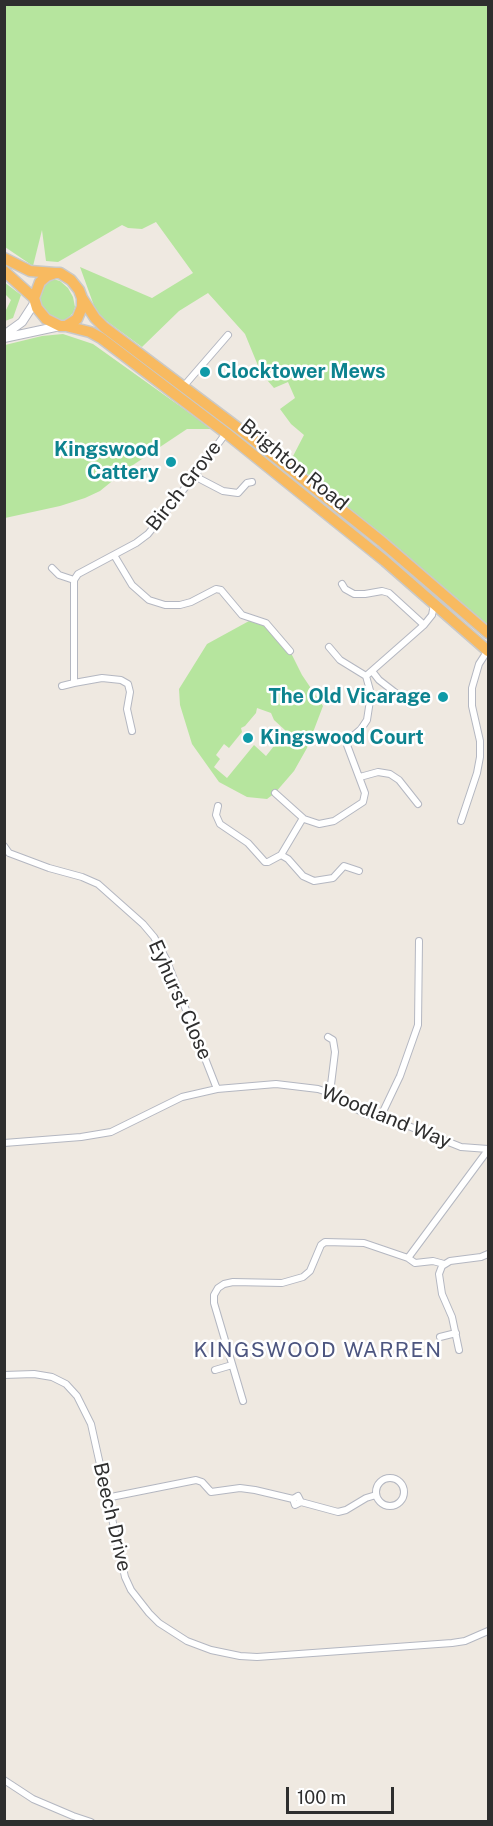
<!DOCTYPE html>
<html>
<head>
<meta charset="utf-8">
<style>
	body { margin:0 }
	#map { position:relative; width:493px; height:1826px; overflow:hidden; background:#efe9e1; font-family:"Public Sans",sans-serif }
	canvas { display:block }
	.frame { position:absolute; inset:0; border:6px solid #2e2e2e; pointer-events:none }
	.scale { position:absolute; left:286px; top:1787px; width:108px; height:27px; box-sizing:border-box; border:3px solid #2e2e2e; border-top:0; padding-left:8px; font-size:18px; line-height:21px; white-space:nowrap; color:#2e2e2e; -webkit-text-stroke:4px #fff; paint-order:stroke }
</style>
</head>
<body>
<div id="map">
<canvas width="493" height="1826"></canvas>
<div class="frame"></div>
<div class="scale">100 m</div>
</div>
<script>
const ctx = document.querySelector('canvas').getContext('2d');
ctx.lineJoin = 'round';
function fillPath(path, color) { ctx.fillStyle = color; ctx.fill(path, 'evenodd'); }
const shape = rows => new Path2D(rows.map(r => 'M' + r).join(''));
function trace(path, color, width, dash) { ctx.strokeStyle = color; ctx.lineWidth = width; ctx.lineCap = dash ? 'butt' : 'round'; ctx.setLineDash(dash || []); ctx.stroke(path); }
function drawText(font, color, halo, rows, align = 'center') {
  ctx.font = font + ' "Public Sans",sans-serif'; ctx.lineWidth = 5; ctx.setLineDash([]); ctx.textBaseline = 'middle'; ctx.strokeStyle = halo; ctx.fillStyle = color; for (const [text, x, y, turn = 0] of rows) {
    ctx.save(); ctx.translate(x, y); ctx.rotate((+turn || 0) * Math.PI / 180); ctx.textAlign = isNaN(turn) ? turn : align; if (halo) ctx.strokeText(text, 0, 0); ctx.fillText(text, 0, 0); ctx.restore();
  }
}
fillPath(shape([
	[5,5,488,5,488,625,291,460,304,435,291,424,280,409,295,398,288,382,274,388,261,373,245,334,208,293,179,311,142,347,97,314,80,267,152,298,193,273,156,222,142,229,128,228,122,225,58,262,46,261,42,230,33,266,5,247],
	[53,279,60,281,68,288,73,297,75,307,73,313,65,321,59,322,43,311,38,298,43,282],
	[4,282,21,295,13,318,5,321,5,312,11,300,5,294],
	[63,334,93,344,212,429,187,429,127,469,100,491,85,498,60,506,5,518,5,345,42,336],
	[257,620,266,623,290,651,302,675,323,706,307,748,294,771,275,793,267,799,247,797,219,782,192,744,180,705,179,689,207,644,249,621],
	[257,708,271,713,274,720,286,731,266,756,254,745,227,778,214,767,220,759,216,755,224,744,229,748,242,732,241,728,245,726,256,713]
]), '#b6e59e');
const minor = shape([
	[183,387,228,335],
	[196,474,200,479,223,491,238,493,247,483,252,482],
	[114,555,132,585,149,600,165,605,180,605,191,602,216,589,221,590,242,615,266,623,290,651],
	[52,568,59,575,74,580],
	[342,584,345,589,354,594,365,594,382,591,389,593,424,625],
	[329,647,340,660,366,676],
	[372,671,379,680,410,704],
	[62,686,74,683],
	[132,731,127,709,130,692,128,684,121,680,102,678,74,683,74,580,78,574,136,543,148,534,196,474,226,433],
	[360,777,378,772,390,774,399,780,418,804],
	[275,793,304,819,319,824,334,821,363,802,365,793,347,745,347,741,361,729,367,720,371,694,366,676,424,625,432,615,434,604],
	[218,806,216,815,220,824,248,843,265,862,268,862,281,855,303,818],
	[461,821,477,773,480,757,480,741,472,706,472,688,479,664,488,650],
	[4,846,9,853,49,868,82,877,98,884,143,924,154,937,166,959,217,1089],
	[281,855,288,859,303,876,314,881,333,878,344,866,359,871],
	[328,1037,333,1040,335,1052,330,1093],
	[380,1118,400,1076,418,1025,419,941],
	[4,1143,81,1137,111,1132,182,1097,217,1089,276,1084,318,1089,330,1093,365,1114,406,1125,461,1147,488,1149],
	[408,1258,488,1150],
	[440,1337,456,1333],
	[459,1350,452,1317,442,1294,439,1274,442,1266,450,1261,481,1257,488,1254],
	[215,1370,232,1365],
	[4,1375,34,1374,52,1377,66,1384,77,1396,91,1424,125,1577,131,1590,149,1613,159,1623,187,1641,211,1650,240,1656,257,1657,452,1643,465,1641,488,1631],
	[243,1401,214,1303,214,1295,218,1288,224,1284,233,1282,282,1283,303,1277,310,1271,321,1245,325,1242,364,1243,408,1258,415,1263,433,1261,444,1264],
	'376 1492a14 14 0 1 1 28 0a14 14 0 1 1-28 0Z',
	[106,1498,196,1480,202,1482,211,1492,240,1488,255,1490,293,1499],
	[301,1502,298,1496,293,1499,295,1505,301,1502,338,1512,346,1510,366,1498,376,1495],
	[4,1780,33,1799,73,1816,91,1822]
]);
const tertiary = shape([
	[4,335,22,322,35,302],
	[4,338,60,326]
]);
const trunk = shape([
	[4,258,30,271,55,273,60,273,71,280,79,290,82,298,82,307,77,319,66,326,60,326,46,319,37,308,34,298,40,282,47,276,55,273],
	[4,271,34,298],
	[82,298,95,318,104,327,250,437,381,541,488,633],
	[66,326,90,332,101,338,226,433,385,561,488,651]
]);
trace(minor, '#b4b7c1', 8);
trace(tertiary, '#b4b7c1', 10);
trace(trunk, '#c9c9c9', 13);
trace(minor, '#fff', 6);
trace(tertiary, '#fff', 8);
trace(trunk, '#f8ba60', 10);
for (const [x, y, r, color] of [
	[205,372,6,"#0f9aa8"],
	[171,462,6,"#0f9aa8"],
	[443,697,6,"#0f9aa8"],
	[248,738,6,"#0f9aa8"]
]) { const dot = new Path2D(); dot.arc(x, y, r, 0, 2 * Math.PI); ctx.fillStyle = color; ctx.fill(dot); trace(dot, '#fff', 2); }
drawText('bold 20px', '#0d838f', '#fff', [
	["Clocktower Mews",217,372],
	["Kingswood",159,450,"right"],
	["Cattery",159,473,"right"],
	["The Old Vicarage",431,697,"right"],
	["Kingswood Court",260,738]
], 'left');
drawText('20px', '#2e2e2e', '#fff', [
	["Brighton Road",294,465,39],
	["Birch Grove",184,486,-52],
	["Eyhurst Close",180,1000,66],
	["Woodland Way",386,1117,22],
	["Beech Drive",112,1517,77]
]);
ctx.letterSpacing = '1.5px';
drawText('21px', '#4d5680', '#fff', [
	["KINGSWOOD WARREN",318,1351]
]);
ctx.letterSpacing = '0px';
</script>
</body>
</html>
